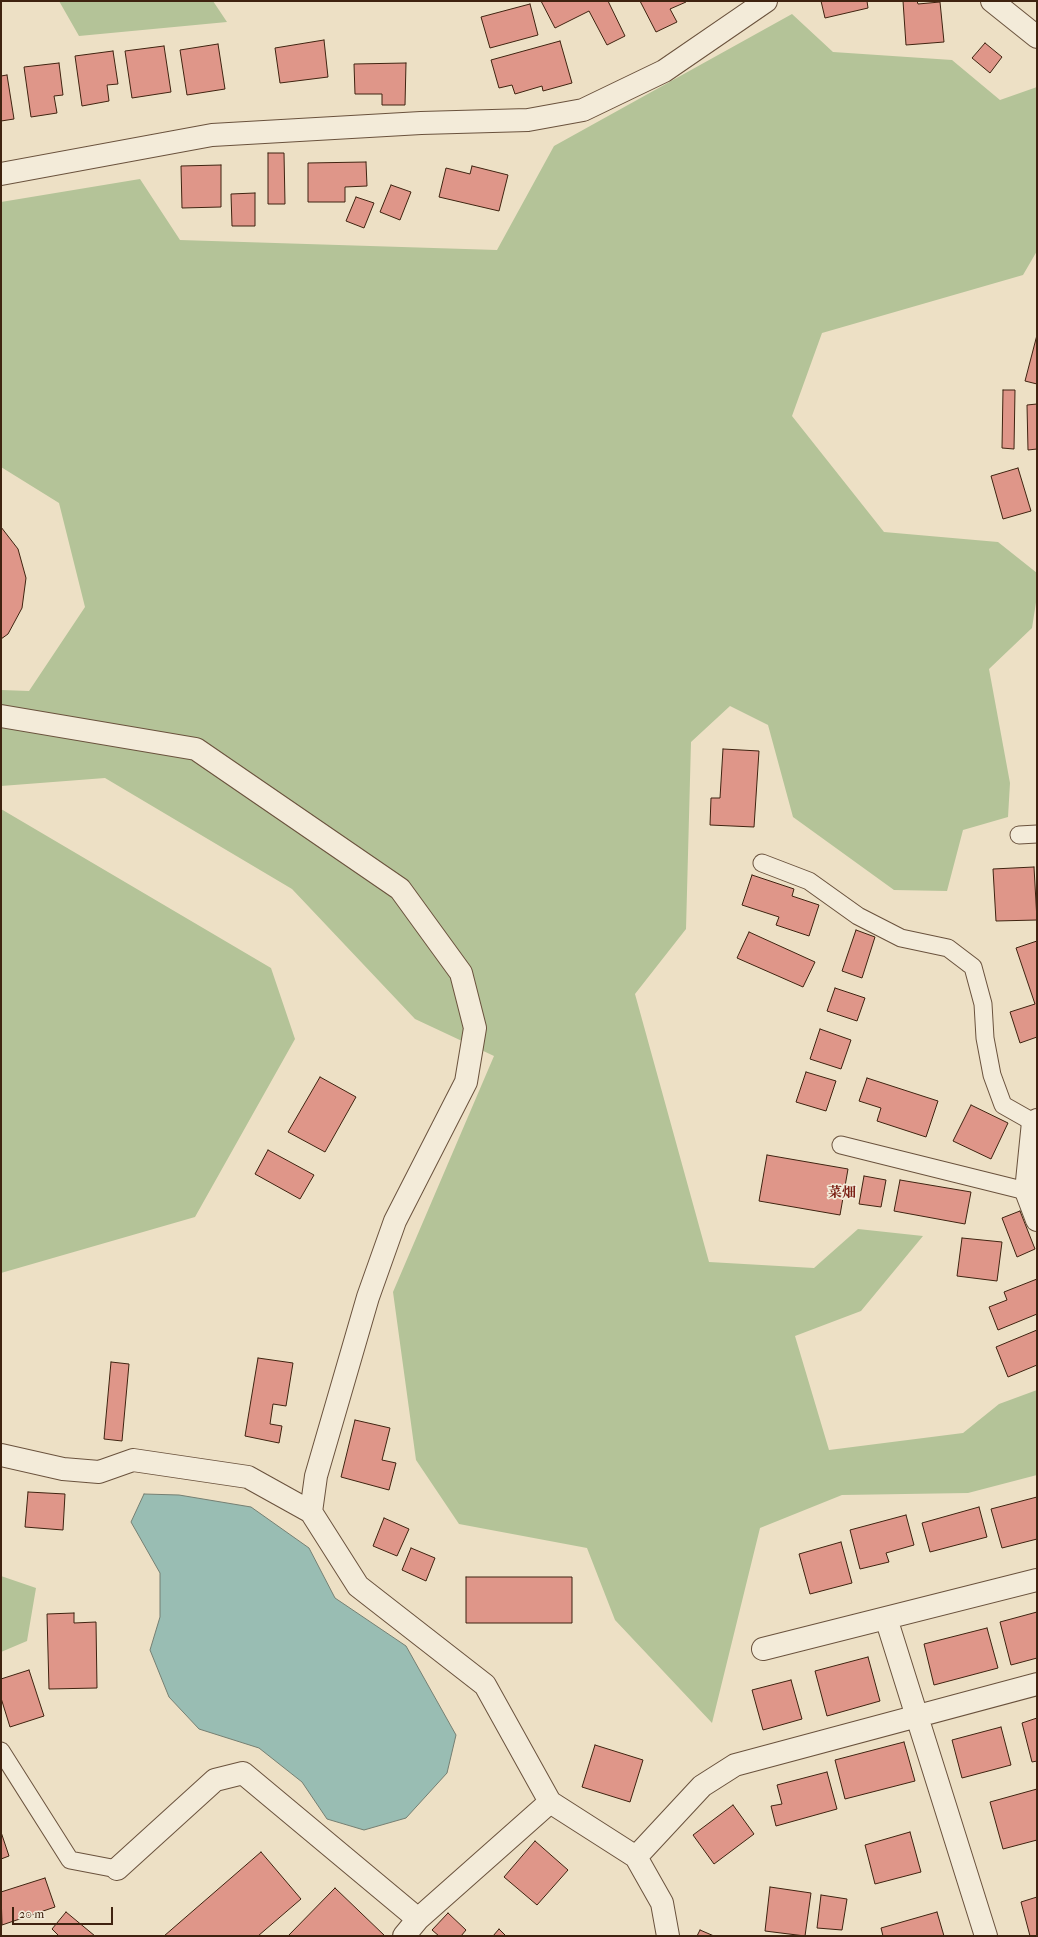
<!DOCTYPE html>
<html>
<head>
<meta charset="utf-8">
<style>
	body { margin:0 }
	#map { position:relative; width:1038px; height:1937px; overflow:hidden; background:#ede0c5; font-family:"IM FELL French Canon",serif }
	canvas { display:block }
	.frame { position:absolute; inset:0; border:2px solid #3f2310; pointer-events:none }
	.scale { position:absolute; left:12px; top:1907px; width:101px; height:18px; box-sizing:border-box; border:2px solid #3f2310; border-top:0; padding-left:5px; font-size:12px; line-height:14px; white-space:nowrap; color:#3f2310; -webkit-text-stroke:3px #f3ebd9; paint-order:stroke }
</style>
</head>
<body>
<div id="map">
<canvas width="1038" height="1937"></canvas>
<div class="frame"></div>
<div class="scale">20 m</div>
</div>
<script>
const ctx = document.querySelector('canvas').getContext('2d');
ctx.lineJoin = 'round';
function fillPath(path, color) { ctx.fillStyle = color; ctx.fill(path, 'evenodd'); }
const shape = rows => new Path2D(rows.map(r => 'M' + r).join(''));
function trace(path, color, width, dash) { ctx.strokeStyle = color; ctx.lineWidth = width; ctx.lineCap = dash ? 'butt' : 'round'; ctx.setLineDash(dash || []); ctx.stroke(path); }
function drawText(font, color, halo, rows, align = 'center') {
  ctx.font = font + ' "IM FELL French Canon","Noto Serif JP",serif'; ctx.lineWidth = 3.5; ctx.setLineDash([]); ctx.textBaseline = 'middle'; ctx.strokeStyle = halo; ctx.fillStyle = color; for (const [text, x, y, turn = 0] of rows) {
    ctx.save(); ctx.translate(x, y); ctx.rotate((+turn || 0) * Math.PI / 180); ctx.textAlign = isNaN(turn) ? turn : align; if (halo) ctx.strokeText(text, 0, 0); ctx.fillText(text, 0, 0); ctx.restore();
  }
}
fillPath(shape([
	[59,1,213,1,227,22,79,36],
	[792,14,833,52,952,60,1000,100,1037,87,1037,251,1023,275,822,333,792,416,884,532,998,542,1037,573,1037,596,1032,628,989,669,1010,783,1008,817,963,830,947,891,894,890,793,817,768,725,730,706,691,742,686,929,635,994,709,1262,814,1268,858,1229,923,1236,861,1311,795,1336,829,1450,963,1433,999,1404,1037,1390,1037,1475,968,1493,842,1495,760,1528,712,1723,615,1620,587,1548,459,1524,416,1460,393,1292,494,1056,415,1019,292,889,105,778,1,786,1,690,29,691,85,607,59,503,1,467,1,202,140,179,180,240,497,250,554,146],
	[1,809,271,968,295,1039,195,1217,1,1273],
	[1,1576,36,1588,27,1641,1,1652]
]), '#b4c398');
const water = shape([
	[144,1494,179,1495,251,1507,309,1548,335,1598,406,1646,456,1735,447,1773,406,1818,364,1830,327,1819,302,1782,259,1748,199,1729,169,1697,150,1650,160,1617,160,1573,131,1522,144,1494]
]);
fillPath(water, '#99bdb3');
trace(water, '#757f72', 1);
const building = shape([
	[541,1,608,1,625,36,607,45,589,11,555,28,541,1],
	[640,1,686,1,686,2,670,9,677,22,656,32,640,1],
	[821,1,867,1,868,8,825,18,821,1],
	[903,1,917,1,918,4,940,2,944,42,906,45,903,1],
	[530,4,538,35,490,48,481,17,530,4],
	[324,40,328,77,280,83,275,48,324,40],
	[560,41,572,83,543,91,542,86,515,94,512,85,499,88,491,60,560,41],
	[985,43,1002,57,990,73,972,58,985,43],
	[218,44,225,89,187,95,180,50,218,44],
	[164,46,171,92,132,98,125,51,164,46],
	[113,51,118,84,107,85,109,101,82,106,75,56,113,51],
	[59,63,63,95,54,96,57,113,31,117,24,67,59,63],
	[406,63,405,105,382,105,382,94,355,94,354,64,406,63],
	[7,75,14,119,1,121,1,76,7,75],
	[268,153,284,153,285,204,268,204,268,153],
	[366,162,367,186,345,187,345,202,308,202,308,163,366,162],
	[221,165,221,207,182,208,181,166,221,165],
	[472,166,508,175,499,211,439,197,446,168,470,174,472,166],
	[391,185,411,192,400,220,380,212,391,185],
	[255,193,255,226,232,226,231,194,255,193],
	[356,197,374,203,364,228,346,221,356,197],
	[1037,335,1037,384,1025,381,1037,335],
	[1003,390,1015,390,1014,449,1002,448,1003,390],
	[1037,404,1037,449,1028,450,1027,405,1037,404],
	[1018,468,1031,511,1003,519,991,476,1018,468],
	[1,527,18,549,26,578,22,608,8,634,1,639,1,527],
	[723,749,759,751,754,827,710,825,711,798,720,798,723,749],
	[1034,867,1037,920,996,921,993,869,1034,867],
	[752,875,794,889,792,896,819,905,809,936,776,925,779,917,742,905,752,875],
	[856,930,875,937,862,978,842,971,856,930],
	[749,932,815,962,803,987,737,958,749,932],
	[1037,941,1037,1037,1020,1043,1010,1012,1035,1004,1016,948,1037,941],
	[835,988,865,998,857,1021,827,1011,835,988],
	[820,1029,851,1040,841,1069,810,1059,820,1029],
	[806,1072,836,1081,826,1111,796,1102,806,1072],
	[320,1077,356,1097,325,1152,288,1132,320,1077],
	[867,1078,938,1101,926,1137,877,1121,881,1108,859,1101,867,1078],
	[971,1105,1008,1123,991,1159,953,1141,971,1105],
	[268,1150,314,1175,300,1199,255,1174,268,1150],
	[767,1155,848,1169,840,1215,759,1201,767,1155],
	[864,1176,886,1180,881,1207,859,1204,864,1176],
	[900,1180,971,1192,965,1224,894,1211,900,1180],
	[1020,1211,1035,1249,1017,1257,1002,1218,1020,1211],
	[962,1238,1002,1242,997,1281,957,1276,962,1238],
	[1037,1279,1037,1314,998,1330,989,1307,1007,1300,1004,1292,1037,1279],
	[1037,1330,1037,1365,1008,1377,996,1347,1037,1330],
	[258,1358,293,1363,286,1406,273,1404,270,1424,282,1426,279,1443,245,1436,258,1358],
	[111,1362,129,1364,122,1441,104,1439,111,1362],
	[355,1420,390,1428,382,1460,396,1463,389,1490,341,1477,355,1420],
	[28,1492,65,1494,63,1530,25,1527,28,1492],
	[1037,1497,1037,1539,1002,1548,991,1509,1037,1497],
	[979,1507,987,1537,930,1552,922,1523,979,1507],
	[906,1515,914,1545,886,1553,889,1562,860,1569,850,1530,906,1515],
	[384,1518,409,1529,397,1556,373,1546,384,1518],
	[841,1542,852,1583,810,1594,799,1554,841,1542],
	[411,1548,435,1558,426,1581,402,1570,411,1548],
	[466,1577,572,1577,572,1623,466,1623,466,1577],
	[1037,1612,1037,1658,1011,1665,1000,1622,1037,1612],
	[74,1613,74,1623,96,1622,97,1688,49,1689,47,1614,74,1613],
	[987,1628,998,1668,934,1685,924,1644,987,1628],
	[868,1657,880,1701,827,1716,815,1671,868,1657],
	[29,1670,44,1716,10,1727,1,1698,1,1679,29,1670],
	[791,1680,802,1719,763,1730,752,1690,791,1680],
	[1037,1718,1037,1761,1032,1762,1022,1723,1037,1718],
	[1001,1727,1011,1765,962,1778,952,1740,1001,1727],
	[904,1742,915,1781,845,1799,835,1760,904,1742],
	[595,1745,643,1760,630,1802,582,1787,595,1745],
	[827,1772,837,1809,776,1826,771,1806,782,1804,777,1785,827,1772],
	[1037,1789,1037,1840,1003,1849,990,1802,1037,1789],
	[733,1805,754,1834,714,1864,693,1835,733,1805],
	[1,1832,9,1856,1,1859,1,1832],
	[910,1832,921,1872,875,1884,865,1845,910,1832],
	[535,1841,568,1870,537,1905,504,1877,535,1841],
	[261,1852,301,1899,258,1936,164,1936,261,1852],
	[45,1878,55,1907,2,1925,1,1892,45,1878],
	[770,1887,811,1893,805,1936,765,1931,770,1887],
	[335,1888,385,1936,288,1936,335,1888],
	[821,1895,847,1899,842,1930,817,1928,821,1895],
	[1037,1897,1037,1936,1030,1936,1021,1902,1037,1897],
	[66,1912,95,1936,59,1936,52,1929,66,1912],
	[937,1912,944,1936,883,1936,881,1928,937,1912],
	[448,1913,466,1930,461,1936,439,1936,432,1930,448,1913],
	[499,1929,506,1936,493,1936,499,1929],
	[700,1930,714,1936,697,1936,700,1930]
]);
fillPath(building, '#df9689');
trace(building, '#3f2310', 1);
const lane = shape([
	[1019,835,1037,834],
	[762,863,809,881,858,916,901,938,948,948,973,967,983,1004,985,1038,992,1075,1003,1105,1033,1122],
	[841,1145,1026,1191],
	[1,1751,70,1860,117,1869]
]);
const street = shape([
	[992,1,1037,37],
	[1,174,212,135,421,123,528,120,583,110,664,71,766,1],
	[1,716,196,749,400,889,461,973,475,1028,466,1082,395,1221,368,1297,316,1476,311,1512],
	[1037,1120,1033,1122,1026,1191,1037,1220],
	[1,1455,63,1469,99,1472,133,1460,248,1477,311,1512,358,1586,485,1685,550,1802,636,1857,662,1903,668,1936],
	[886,1618,986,1936],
	[763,1649,1037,1580],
	[636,1857,702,1786,735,1765,1037,1684],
	[117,1869,215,1780,243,1773,418,1919],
	[404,1936,418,1919,550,1802]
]);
trace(lane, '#6a523d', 19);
trace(street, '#6a523d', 24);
trace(lane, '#f3ebd9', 17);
trace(street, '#f3ebd9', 22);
drawText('bold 14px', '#7a1f14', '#f3ebd9', [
	["菜畑",842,1194]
]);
</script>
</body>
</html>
